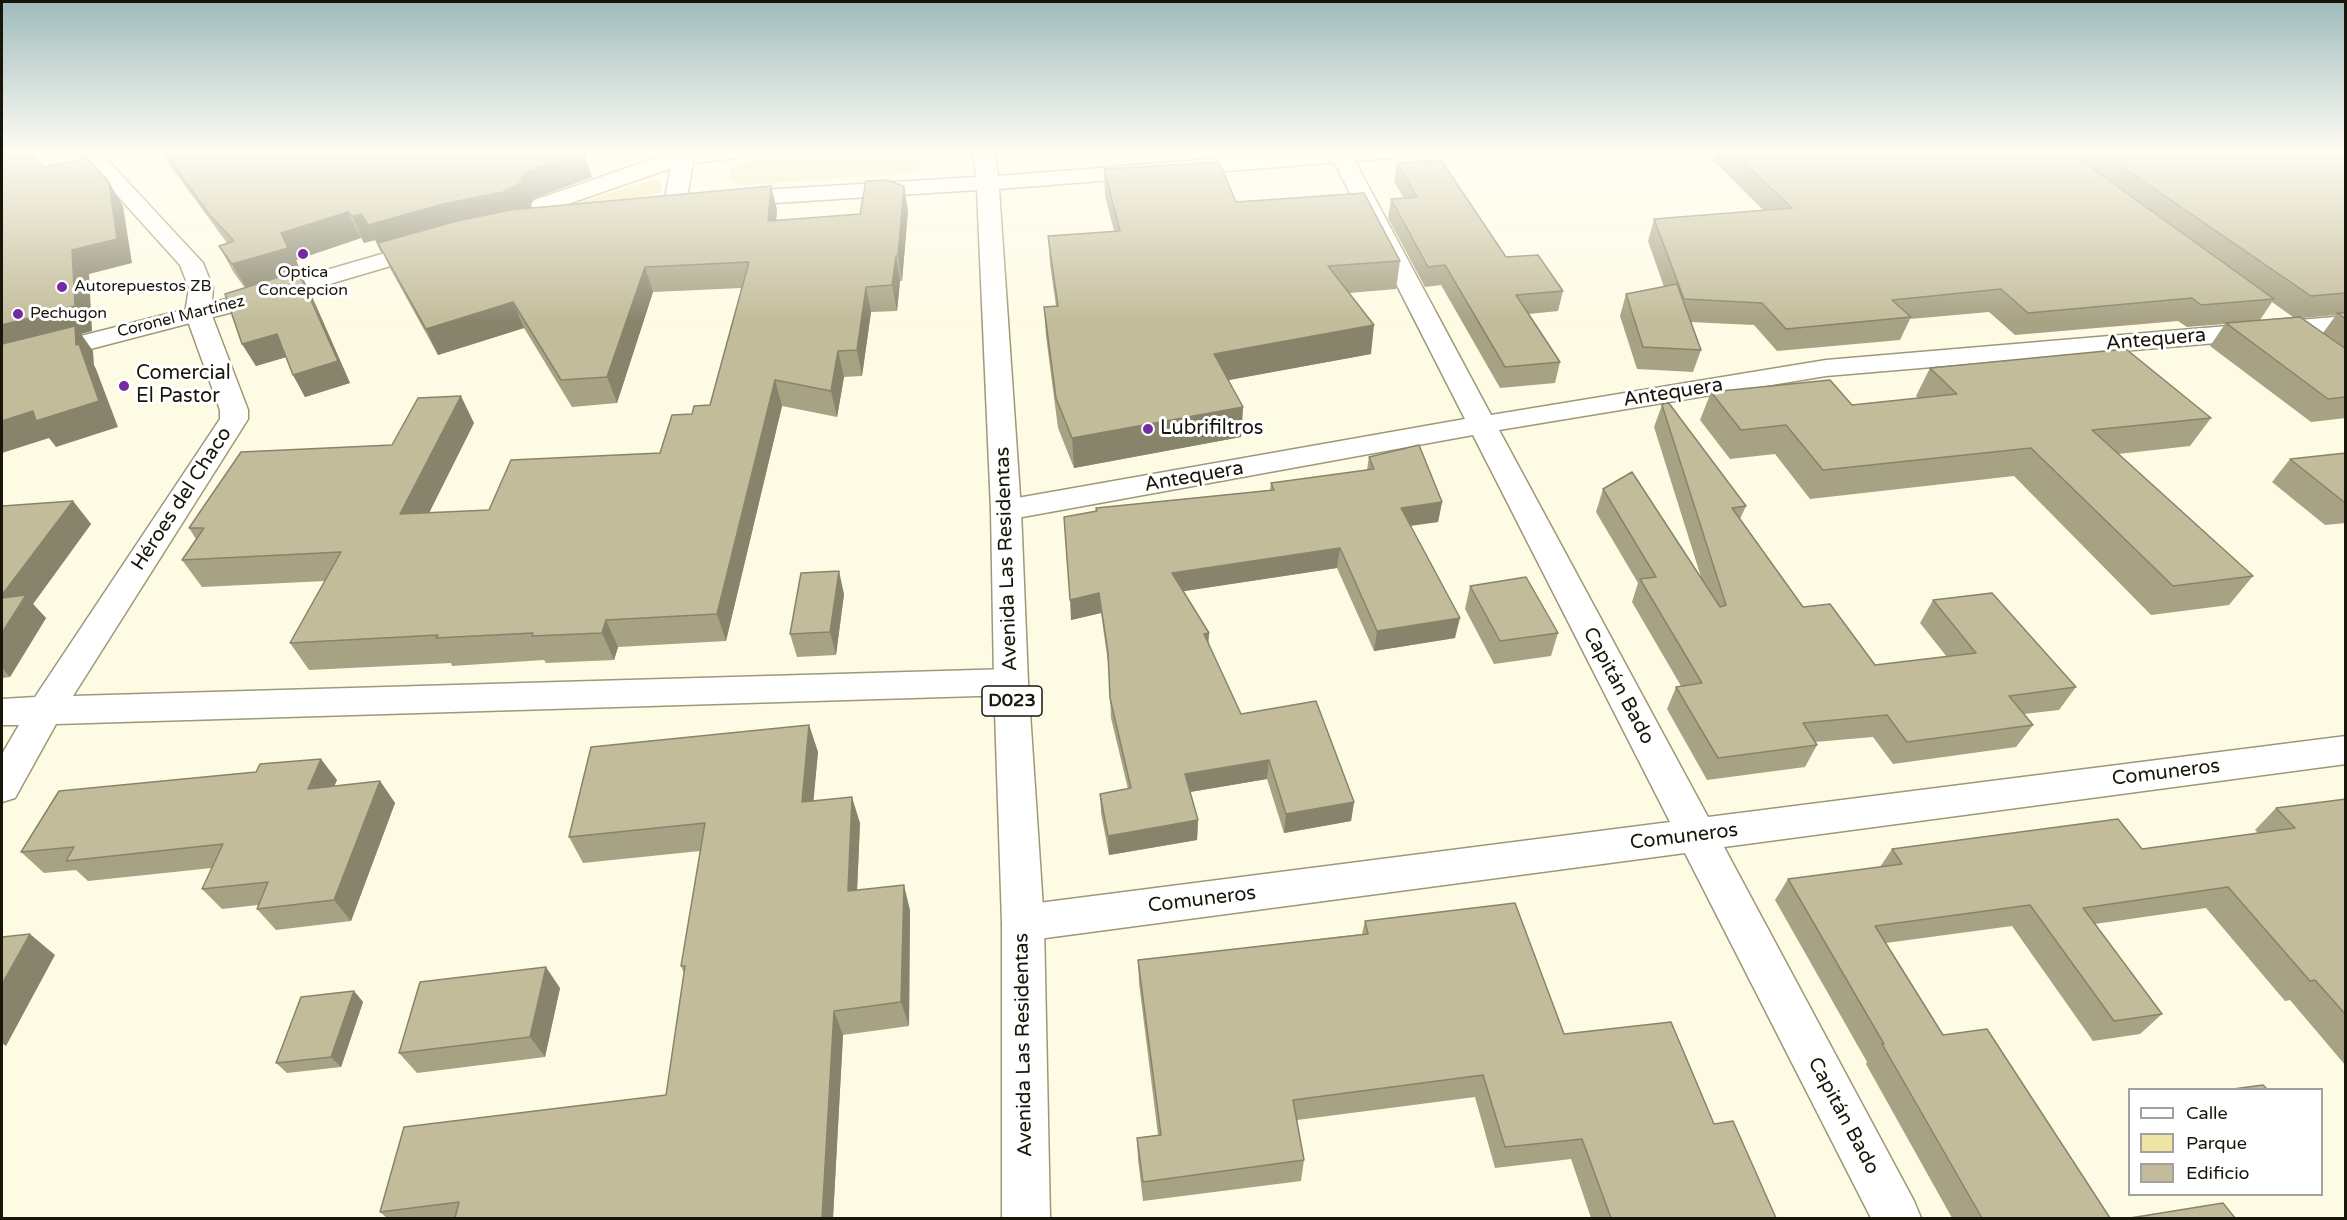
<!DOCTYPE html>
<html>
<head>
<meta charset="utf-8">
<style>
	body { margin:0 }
	#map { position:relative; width:2347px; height:1220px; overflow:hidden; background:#fefbe5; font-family:"Varela Round",sans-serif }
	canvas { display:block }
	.frame { position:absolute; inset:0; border:3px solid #181509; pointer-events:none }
	.legend { position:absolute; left:2128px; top:1088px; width:195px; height:108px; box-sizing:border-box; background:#fff; border:2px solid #a3a19d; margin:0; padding:8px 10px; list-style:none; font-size:18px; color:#181509 }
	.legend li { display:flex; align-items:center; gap:12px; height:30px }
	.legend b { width:30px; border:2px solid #a3a19d }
</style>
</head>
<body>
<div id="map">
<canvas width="2347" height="1220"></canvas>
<div class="frame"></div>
<ul class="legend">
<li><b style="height:8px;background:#fff"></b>Calle</li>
<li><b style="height:16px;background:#f0e4a3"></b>Parque</li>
<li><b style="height:16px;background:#c2bc9a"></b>Edificio</li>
</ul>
</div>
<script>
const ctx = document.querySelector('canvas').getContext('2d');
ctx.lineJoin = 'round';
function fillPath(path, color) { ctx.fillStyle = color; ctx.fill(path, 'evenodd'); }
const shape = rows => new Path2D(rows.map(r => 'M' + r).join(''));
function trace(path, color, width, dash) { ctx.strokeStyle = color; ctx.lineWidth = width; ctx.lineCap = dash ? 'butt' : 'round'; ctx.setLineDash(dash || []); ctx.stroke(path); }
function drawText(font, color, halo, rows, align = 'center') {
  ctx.font = font + ' "Varela Round",sans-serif'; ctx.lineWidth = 6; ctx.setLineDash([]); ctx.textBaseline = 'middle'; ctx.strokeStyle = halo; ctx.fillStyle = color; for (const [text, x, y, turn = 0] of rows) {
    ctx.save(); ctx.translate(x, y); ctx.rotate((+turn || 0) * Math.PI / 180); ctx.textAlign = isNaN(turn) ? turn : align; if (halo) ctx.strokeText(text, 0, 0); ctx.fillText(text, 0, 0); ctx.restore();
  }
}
fillPath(shape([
	[852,153,919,153,923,163,919,169,910,173,743,185,734,182,730,177,730,171,735,165,744,162],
	[1042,153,1042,152,1197,153,1055,162],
	[652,180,659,181,662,191,660,193,570,209,568,205]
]), '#f0e4a3');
const street = shape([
	[78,152,100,152,203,263,213,288,211,313,248,410,248,419,73,696,1011,669,1023,673,1028,682,1023,691,1011,695,56,724,15,798,2,802,2,754,19,725,2,725,2,699,35,697,220,419,220,410,185,313,189,288,180,265,78,152],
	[1329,152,1350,152,1491,415,1826,360,2346,316,2346,332,1826,376,1499,430,1708,817,2346,736,2346,764,1724,847,1914,1201,1921,1218,1871,1218,1685,853,1023,941,1008,936,1002,923,1008,910,1023,905,1670,822,1473,435,1006,520,995,517,991,510,995,503,1006,500,1465,419,1329,152]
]);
const secondary = shape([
	[674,152,695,152,686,203,683,208,675,210,667,208,664,203,674,152],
	[430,240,438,242,442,247,438,252,248,308,2,372,2,356,230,298,430,240]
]);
const primary = shape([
	[680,152,745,152,742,156,735,158,685,164,666,170,539,214,501,230,493,232,485,230,481,225,485,220,523,204,650,160,680,152],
	[973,152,995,152,998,176,1301,152,1401,152,1398,156,1391,158,999,189,1021,510,1028,682,1044,923,1050,1218,1002,1218,1002,923,994,682,991,510,977,190,729,206,721,204,718,199,721,194,729,192,976,177,973,152]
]);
trace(street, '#9e9877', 3);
trace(secondary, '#9e9877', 3);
trace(primary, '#9e9877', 3);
fillPath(street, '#fff');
fillPath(secondary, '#fff');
fillPath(primary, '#fff');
fillPath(shape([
	[161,153,584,153,592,177,535,198,531,204,532,208,771,186,777,210,776,221,860,214,904,186,908,211,902,281,900,281,897,311,871,312,862,376,844,377,837,417,782,406,726,641,618,647,614,660,546,663,544,660,452,666,451,663,309,670,290,643,325,581,202,587,182,560,196,539,189,528,392,445,474,423,429,513,489,510,660,453,692,414,710,405,742,288,653,292,617,403,572,407,524,328,438,355,390,268,382,251,381,252,375,240,364,243,361,238,296,260,302,275,301,275,310,292,350,383,305,397,293,375,286,357,256,366,242,344,245,288,234,273,219,246,227,243],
	[1716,153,2346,153,2346,418,2311,422,2210,346,2225,324,2187,327,2178,321,2015,335,1989,312,1910,319,1900,340,1777,351,1754,325,1690,322,1701,350,1693,372,1637,369,1620,316,1626,294,1664,287,1648,241,1654,219,1764,211,1713,160],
	[2272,302,2293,317,2260,320],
	[2336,315,2323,333,2302,318],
	[1397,163,1506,257,1563,291,1558,311,1529,314,1560,362,1555,383,1500,388,1441,285,1425,287,1388,218,1391,199,1404,198,1394,182],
	[1104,169,1236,202,1400,261,1396,289,1349,293,1371,354,1228,380,1243,407,1241,437,1074,468,1058,428,1046,336,1044,307,1056,306,1050,264,1048,236,1114,231,1105,196],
	[1930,368,2211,418,2190,446,2118,454,2253,576,2229,605,2151,615,2014,476,1810,499,1775,454,1730,459,1700,420,1711,392,1852,405,1918,398,1916,396],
	[1662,405,1746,506,1740,519,1803,607,1875,665,1947,657,1920,623,1933,600,2076,687,2059,710,2024,714,2033,725,2016,747,1893,764,1873,737,1815,742,1817,745,1805,767,1707,780,1667,709,1676,687,1681,686,1632,602,1638,583,1596,512,1603,489,1701,577,1654,427],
	[2346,453,2346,523,2325,525,2272,482,2290,459],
	[1369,457,1442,502,1438,522,1411,526,1455,638,1374,651,1337,568,1183,591,1241,714,1354,802,1351,821,1284,833,1267,779,1190,792,1198,820,1197,840,1109,855,1101,813,1100,794,1128,789,1111,718,1109,670,1101,613,1071,620,1096,508,1270,490,1271,483,1367,470],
	[73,501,91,524,33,604,46,618,10,677,2,678,2,506],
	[1470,586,1558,633,1551,656,1494,664,1465,609],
	[844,594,836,655,797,657,790,634],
	[809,725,818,752,813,801,860,823,857,890,910,910,909,1026,843,1035,833,1218,387,1218,380,1212,666,1095,684,973,681,966,700,851,583,863,569,837],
	[337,780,334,786,380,781,395,803,351,921,276,930,257,909,258,905,222,909,202,889,212,868,88,881,76,870,44,873,21,852],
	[2346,799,2346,1066,2290,1000,2285,1001,2206,908,2095,924,2162,1014,2140,1034,2093,1041,2012,926,1886,943,1943,1035,2110,1218,1952,1218,1866,1064,1867,1062,1775,900,1788,879,1880,867,1892,849,2142,849,2258,833,2255,830,2276,808],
	[1365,921,1564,1034,1714,1124,1776,1218,1591,1218,1571,1159,1495,1168,1475,1097,1297,1120,1304,1160,1301,1181,1143,1201,1138,1159,1137,1138,1158,1135,1139,983,1138,960,1362,934],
	[560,988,545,1057,417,1073,399,1053],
	[354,991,363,1002,341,1067,287,1073,276,1063]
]), '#a7a284');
fillPath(shape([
	[582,153,584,153,592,177,535,198,531,204,532,208,378,243,382,251,381,252,368,225],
	[109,182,123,206,132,263,89,274,92,331,81,334,93,351,94,365,96,369,118,427,56,447,49,438,2,453,2,325],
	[771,186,777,210,774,246,768,221],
	[904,186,908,211,902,281,898,256],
	[348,212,361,238,296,260,302,275,301,275,310,292,350,383,305,397,293,375,338,361,248,291,232,264,281,233],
	[362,214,375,240,364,243,352,216],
	[896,256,900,281,897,311,892,285],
	[645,267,653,292,617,403,607,377],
	[866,287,871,312,862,376,857,350],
	[513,302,524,328,438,355,426,329],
	[1374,325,1371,354,1213,383,1214,354],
	[277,334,290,356,256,366,242,344],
	[838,351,844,377,837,417,831,391],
	[775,380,782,406,726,641,717,614],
	[461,396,474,423,415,541,400,514],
	[1243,407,1241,437,1074,468,1072,438],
	[73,501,91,524,33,604,46,618,10,677,2,668,2,595],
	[1442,502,1438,522,1398,527,1401,508],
	[1340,548,1337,568,1172,593,1172,573],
	[839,571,844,594,836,655,830,632],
	[1099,593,1101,613,1071,620,1070,600],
	[1460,618,1455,638,1374,651,1377,631],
	[606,620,618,647,614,660,602,633],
	[1209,633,1208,653,1204,634],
	[809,725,818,752,811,828,802,802],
	[321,759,337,780,324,810,308,789],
	[1269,760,1267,779,1184,793,1185,774],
	[380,781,395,803,351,921,334,900],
	[852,797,860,823,856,916,848,891],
	[1354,802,1351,821,1284,833,1286,814],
	[1198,820,1197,840,1109,855,1108,836],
	[904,885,910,910,909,1026,901,1002],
	[30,934,55,955,6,1046,2,1043,2,984],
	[546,967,560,988,545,1057,530,1037],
	[354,991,363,1002,341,1067,331,1057],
	[834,1011,843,1035,833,1218,822,1218]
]), '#88846c');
const building = shape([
	[2,153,29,153,44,167,87,158,109,182,117,239,72,250,75,306,2,325,2,153],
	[165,153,582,153,526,172,521,178,522,182,503,192,443,204,368,225,362,214,352,216,348,212,281,233,288,248,232,264,219,246,234,241,209,214,165,153],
	[1734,153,2071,153,2274,299,2201,305,2192,298,2028,313,2001,289,1892,300,1911,317,1786,329,1762,303,1684,299,1654,219,1792,208,1734,153],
	[2102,153,2346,153,2346,293,2311,296,2102,153],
	[1441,160,1506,257,1538,255,1563,291,1516,295,1560,362,1505,367,1445,265,1428,267,1391,199,1417,197,1397,163,1441,160],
	[1219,162,1236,202,1364,193,1400,261,1328,266,1374,325,1214,354,1243,407,1072,438,1056,398,1044,307,1058,306,1048,236,1120,231,1104,169,1219,162],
	[886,180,904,186,898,256,896,256,892,285,866,287,857,350,838,351,831,391,775,380,717,614,606,620,602,633,532,636,533,633,436,638,438,635,290,643,341,552,182,560,204,528,189,528,241,452,392,445,418,398,461,396,400,514,489,510,511,460,660,453,672,415,692,414,694,406,710,405,749,262,645,267,607,377,561,380,513,302,426,329,378,243,457,221,510,210,771,186,768,221,860,214,866,181,886,180],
	[298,271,338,361,293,375,277,334,242,344,225,294,298,271],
	[1677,284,1701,350,1643,347,1626,294,1677,284],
	[2337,313,2346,313,2346,319,2337,313],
	[2300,317,2346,349,2346,397,2328,399,2226,323,2300,317],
	[75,326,76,345,79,344,99,401,36,421,33,411,2,421,2,344,75,326],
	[2126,349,2211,418,2092,430,2253,576,2173,586,2031,448,1823,470,1786,425,1741,430,1711,392,1830,380,1852,405,1957,394,1930,368,2126,349],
	[1668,402,1746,506,1732,508,1803,607,1830,604,1875,665,1976,653,1933,600,1992,593,2076,687,2009,696,2033,725,1907,742,1887,715,1803,723,1817,745,1718,758,1676,687,1702,683,1640,579,1656,577,1603,489,1632,472,1720,607,1726,605,1662,405,1668,402],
	[1419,445,1442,502,1401,508,1460,618,1377,631,1340,548,1172,573,1209,633,1204,634,1241,714,1316,701,1354,802,1286,814,1269,760,1185,774,1198,820,1108,836,1100,794,1131,788,1110,698,1108,652,1099,593,1070,600,1064,517,1097,511,1096,508,1274,490,1271,483,1374,469,1369,457,1419,445],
	[2346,453,2346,502,2344,502,2290,459,2346,453],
	[73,501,2,595,2,506,73,501],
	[839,571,830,632,790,634,801,573,839,571],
	[1526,577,1558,633,1500,641,1470,586,1526,577],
	[26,595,2,633,2,598,26,595],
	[809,725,802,802,852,797,848,891,904,885,901,1002,834,1011,822,1218,455,1218,459,1202,380,1212,404,1127,666,1095,685,966,681,966,705,823,569,837,591,747,809,725],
	[321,759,308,789,380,781,334,900,257,909,268,882,202,889,223,844,66,861,74,847,21,852,59,791,256,772,260,764,321,759],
	[2346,799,2346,1015,2315,980,2310,981,2228,887,2083,908,2162,1014,2114,1021,2030,905,1875,926,1943,1035,1987,1029,2110,1218,1982,1218,1882,1044,1884,1044,1788,879,1902,864,1892,849,2118,819,2142,849,2295,828,2276,808,2346,799],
	[1515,903,1564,1034,1671,1022,1714,1124,1733,1121,1776,1218,1611,1218,1582,1139,1505,1147,1483,1075,1293,1100,1304,1160,1143,1182,1137,1138,1161,1135,1138,960,1368,934,1365,921,1515,903],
	[30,934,2,984,2,937,30,934],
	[546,967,530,1037,399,1053,420,982,546,967],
	[354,991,331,1057,276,1063,301,997,354,991],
	[2263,1085,2267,1089,2233,1089,2263,1085],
	[2223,1203,2235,1218,2130,1218,2223,1203]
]);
fillPath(building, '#c2bc9a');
trace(building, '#88846c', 1.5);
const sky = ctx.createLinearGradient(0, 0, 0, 323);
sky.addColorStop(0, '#9fbbbd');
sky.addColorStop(0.47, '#fffdf3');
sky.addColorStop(1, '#fffdf300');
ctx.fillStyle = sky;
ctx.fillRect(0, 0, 2347, 323);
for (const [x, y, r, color] of [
	[303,254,6,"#732b9f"],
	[62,287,6,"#732b9f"],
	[18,314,6,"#732b9f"],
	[124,386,6,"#732b9f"],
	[1148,429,6,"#732b9f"]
]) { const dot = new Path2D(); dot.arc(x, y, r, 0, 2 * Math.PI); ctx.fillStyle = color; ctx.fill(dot); trace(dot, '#fff', 2); }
drawText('16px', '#181509', '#fff', [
	["Optica",303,273,"center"],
	["Concepcion",303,291,"center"],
	["Autorepuestos ZB",74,287],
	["Pechugon",30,314]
], 'left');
drawText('16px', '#181509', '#fff', [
	["Coronel Martínez",181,317,-14]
]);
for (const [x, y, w] of [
	[1012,701,60]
]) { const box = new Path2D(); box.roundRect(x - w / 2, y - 15, w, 30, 4.5); ctx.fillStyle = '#fff'; ctx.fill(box); trace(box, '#181509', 1.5); }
drawText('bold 18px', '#181509', null, [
	["D023",1012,701]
]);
drawText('20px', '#181509', '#fff', [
	["Antequera",2156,340,-5],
	["Antequera",1673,393,-9],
	["Antequera",1194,477,-10],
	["Héroes del Chaco",182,499,-57],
	["Avenida Las Residentas",1007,559,-92],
	["Capitán Bado",1618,686,62],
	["Comuneros",2166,773,-7],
	["Comuneros",1684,837,-7],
	["Comuneros",1202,900,-7],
	["Avenida Las Residentas",1024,1045,-91],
	["Capitán Bado",1843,1116,62]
]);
drawText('20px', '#181509', '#fff', [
	["Comercial",136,374],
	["El Pastor",136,397],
	["Lubrifiltros",1160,429]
], 'left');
</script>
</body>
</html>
